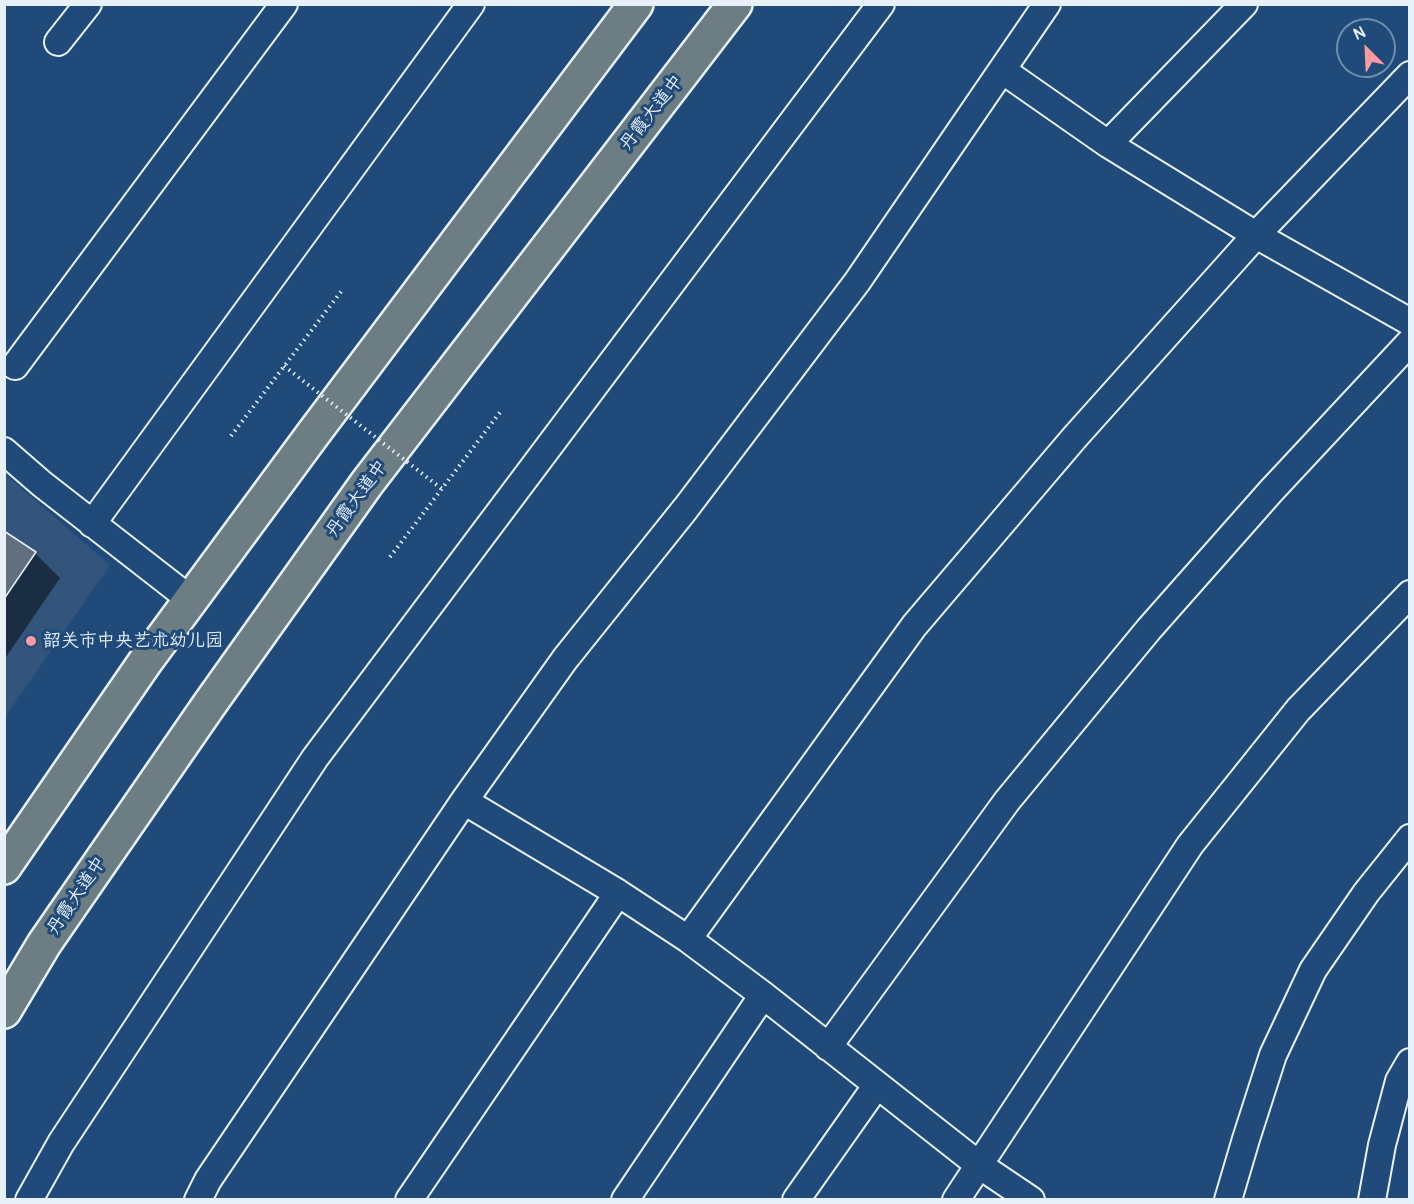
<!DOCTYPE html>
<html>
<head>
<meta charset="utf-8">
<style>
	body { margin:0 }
	#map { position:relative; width:1414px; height:1204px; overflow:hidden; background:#1f4a7a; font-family:Pangolin,sans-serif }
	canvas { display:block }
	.frame { position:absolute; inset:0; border:6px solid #e8f1f8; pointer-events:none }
	.north { position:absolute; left:1336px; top:18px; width:60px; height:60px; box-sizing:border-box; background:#1f4a7a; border:2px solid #6f8dac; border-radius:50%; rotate:336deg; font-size:16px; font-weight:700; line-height:24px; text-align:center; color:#e8f1f8 }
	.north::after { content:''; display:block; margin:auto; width:21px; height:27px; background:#ff9aa2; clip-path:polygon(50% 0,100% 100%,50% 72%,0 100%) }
</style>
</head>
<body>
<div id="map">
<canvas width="1414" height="1204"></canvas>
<div class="frame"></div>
<div class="north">N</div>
</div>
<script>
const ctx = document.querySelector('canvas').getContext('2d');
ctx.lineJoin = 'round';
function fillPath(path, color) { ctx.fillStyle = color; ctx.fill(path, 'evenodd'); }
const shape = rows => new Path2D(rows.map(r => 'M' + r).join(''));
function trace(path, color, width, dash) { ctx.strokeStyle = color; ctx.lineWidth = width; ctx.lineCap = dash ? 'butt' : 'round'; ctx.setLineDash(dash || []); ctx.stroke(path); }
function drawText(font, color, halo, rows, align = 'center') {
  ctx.font = font + ' Pangolin,"LXGW WenKai TC",sans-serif'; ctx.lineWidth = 6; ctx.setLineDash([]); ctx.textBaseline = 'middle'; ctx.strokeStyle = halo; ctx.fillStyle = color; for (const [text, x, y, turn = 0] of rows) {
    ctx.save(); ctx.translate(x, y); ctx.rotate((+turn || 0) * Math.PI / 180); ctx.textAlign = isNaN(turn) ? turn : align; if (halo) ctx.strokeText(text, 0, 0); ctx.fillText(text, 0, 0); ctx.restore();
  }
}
fillPath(shape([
	[5,474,110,565,5,717]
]), '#33557c');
fillPath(shape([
	[4,533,35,553,60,578,4,660]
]), '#0007');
const building = shape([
	[4,531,36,552,4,599,4,531]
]);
fillPath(building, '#616f81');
trace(building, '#e8f1f8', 1.5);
const minor = shape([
	[58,42,88,4],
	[1002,70,1108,144,1256,235,1410,322],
	[1108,144,1244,4],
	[15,366,284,4],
	[4,451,42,484,191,600],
	[92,524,471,4],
	[464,801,618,893,688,939,763,995,979,1165,1031,1200],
	[688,939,914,626,1075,437,1256,235,1410,75],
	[828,1047,1007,801,1149,629,1271,491,1410,342],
	[29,1200,61,1143,315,758,881,4],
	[198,1200,208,1180,464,801,565,659,686,508,857,282,1047,4],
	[409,1200,618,893],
	[625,1200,763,995],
	[796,1200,877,1085],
	[956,1200,1190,845,1298,710,1410,594],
	[1228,1200,1246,1139,1273,1055,1313,970,1366,893,1410,838],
	[1372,1200,1382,1145,1399,1081,1410,1062]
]);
const major = shape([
	[4,867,145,662,313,434,636,4],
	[4,1011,44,944,209,705,367,483,735,4]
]);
trace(minor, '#e8f1f8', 30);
trace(major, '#e8f1f8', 38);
trace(shape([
	[231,436,343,289],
	[390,557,501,411]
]), '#e8f1f8', 4, [1.5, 4.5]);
trace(minor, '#1f4a7a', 26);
trace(major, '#6c7e84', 33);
trace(shape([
	[284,366,442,489]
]), '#e8f1f8', 4, [1.5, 4.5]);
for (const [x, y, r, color] of [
	[31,641,6,"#ff9aa2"]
]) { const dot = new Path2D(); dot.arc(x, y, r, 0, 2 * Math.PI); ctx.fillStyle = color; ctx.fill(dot); trace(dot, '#1f4a7a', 2); }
drawText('18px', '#e8f1f8', '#1f4a7a', [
	["丹霞大道中",652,113,-52],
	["丹霞大道中",357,499,-54],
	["丹霞大道中",77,896,-56]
]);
drawText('18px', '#e8f1f8', '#1f4a7a', [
	["韶关市中央艺术幼儿园",43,641]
], 'left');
</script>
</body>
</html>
